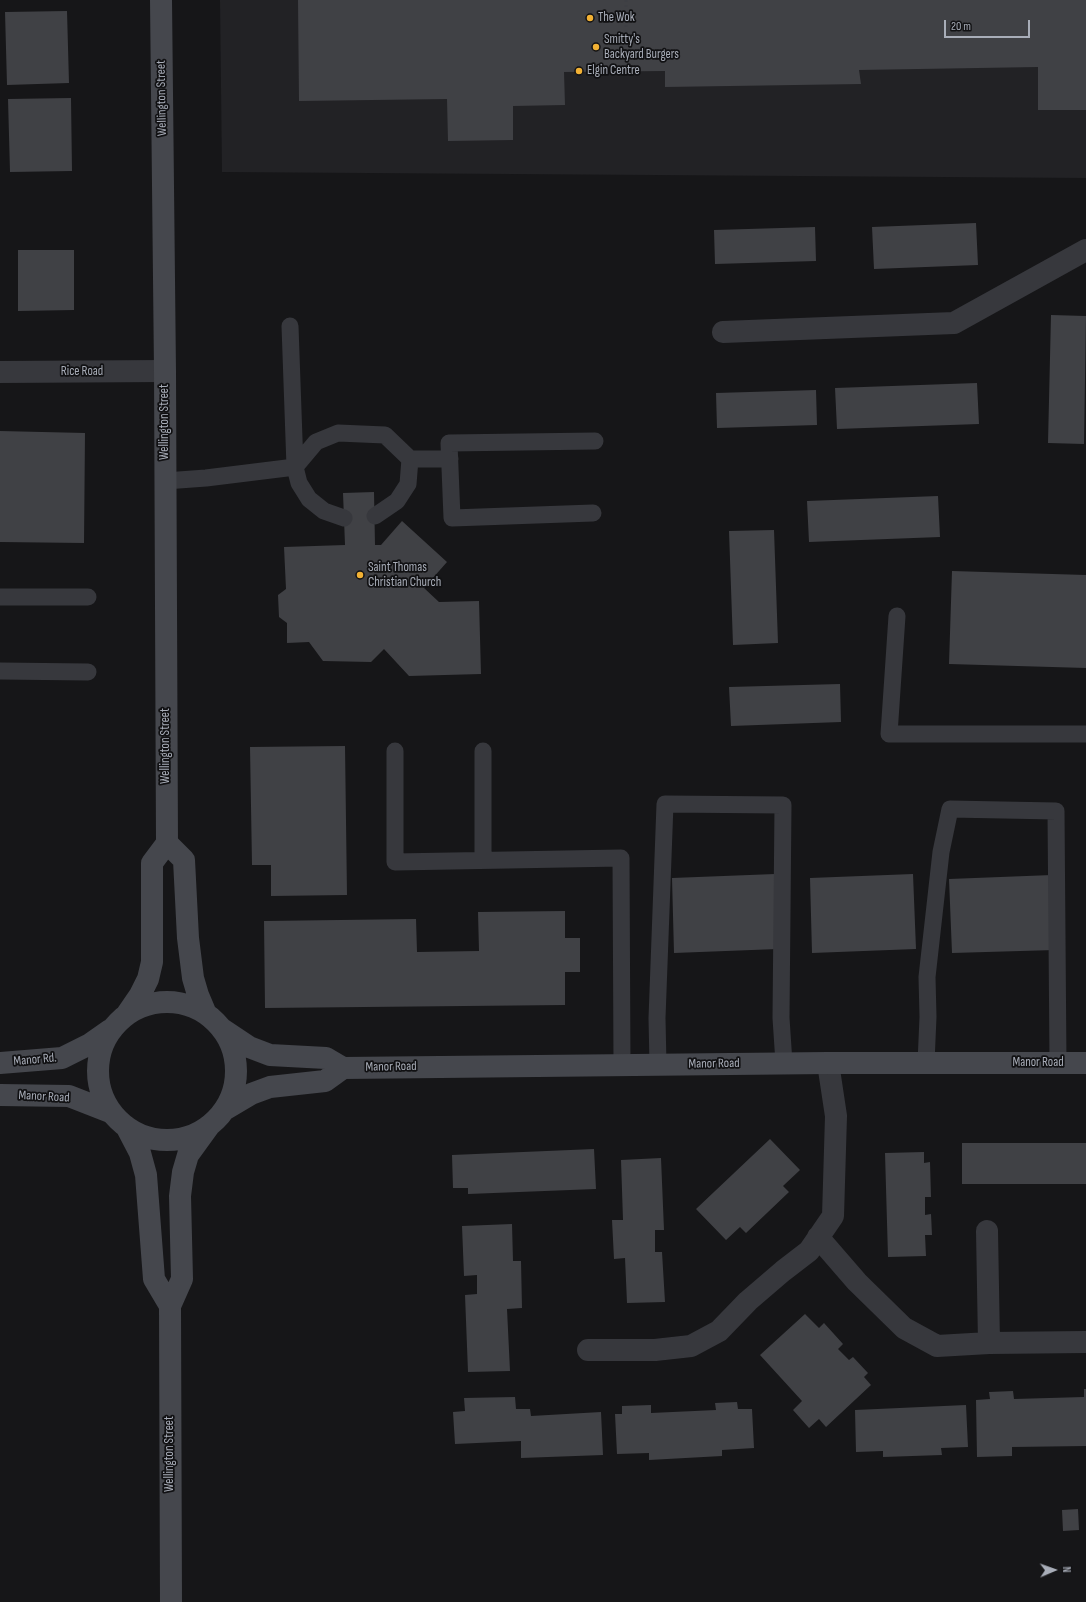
<!DOCTYPE html>
<html>
<head>
<meta charset="utf-8">
<style>
	body { margin:0 }
	#map { position:relative; width:1086px; height:1602px; overflow:hidden; background:#161618; font-family:"Sofia Sans Condensed",sans-serif }
	canvas { display:block }
	.north { position:absolute; left:1034px; top:1550px; width:40px; height:40px; -webkit-text-stroke:3px #111113; paint-order:stroke; rotate:88deg; font-size:11px; font-weight:700; line-height:16px; text-align:center; color:#a8adb8 }
	.north::after { content:''; display:block; margin:auto; width:14px; height:18px; background:#a8adb8; clip-path:polygon(50% 0,100% 100%,50% 72%,0 100%) }
	.scale { position:absolute; left:944px; top:20px; width:86px; height:18px; box-sizing:border-box; border:2px solid #a8adb8; border-top:0; padding-left:5px; font-size:12px; line-height:14px; white-space:nowrap; color:#a8adb8; -webkit-text-stroke:3px #111113; paint-order:stroke }
</style>
</head>
<body>
<div id="map">
<canvas width="1086" height="1602"></canvas>
<div class="north">N</div>
<div class="scale">20 m</div>
</div>
<script>
const ctx = document.querySelector('canvas').getContext('2d');
ctx.lineJoin = 'round';
function fillPath(path, color) { ctx.fillStyle = color; ctx.fill(path, 'evenodd'); }
const shape = rows => new Path2D(rows.map(r => 'M' + r).join(''));
function trace(path, color, width, dash) { ctx.strokeStyle = color; ctx.lineWidth = width; ctx.lineCap = dash ? 'butt' : 'round'; ctx.setLineDash(dash || []); ctx.stroke(path); }
function drawText(font, color, halo, rows, align = 'center') {
  ctx.font = font + ' "Sofia Sans Condensed",sans-serif'; ctx.lineWidth = 3.5; ctx.setLineDash([]); ctx.textBaseline = 'middle'; ctx.strokeStyle = halo; ctx.fillStyle = color; for (const [text, x, y, turn = 0] of rows) {
    ctx.save(); ctx.translate(x, y); ctx.rotate((+turn || 0) * Math.PI / 180); ctx.textAlign = isNaN(turn) ? turn : align; if (halo) ctx.strokeText(text, 0, 0); ctx.fillText(text, 0, 0); ctx.restore();
  }
}
fillPath(shape([
	[220,0,1086,0,1086,178,222,172]
]), '#222225');
fillPath(shape([
	[298,0,1086,0,1086,110,1038,110,1038,67,859,70,861,84,665,87,665,71,564,72,565,105,513,106,513,140,448,141,447,99,299,101],
	[67,11,69,83,7,85,5,12],
	[71,98,72,171,10,172,8,99],
	[976,223,978,265,874,269,872,227],
	[815,227,816,261,715,264,714,230],
	[18,250,74,250,74,310,18,311],
	[1051,315,1086,316,1084,444,1048,443],
	[977,383,979,424,837,429,835,388],
	[816,390,817,425,717,428,716,393],
	[0,431,85,433,84,543,0,542],
	[374,492,375,545,381,545,402,521,447,562,424,588,439,602,479,601,481,674,409,676,384,649,371,662,323,661,309,642,287,643,287,623,279,617,278,595,286,589,284,547,345,545,343,493],
	[938,496,940,537,809,542,807,501],
	[774,530,778,643,733,645,729,531],
	[952,571,1086,575,1086,668,949,664],
	[840,684,841,722,731,726,729,687],
	[345,746,347,895,271,896,271,865,252,865,250,747],
	[775,874,778,949,674,953,672,878],
	[913,874,916,949,812,953,810,878],
	[1052,875,1055,950,952,953,949,879],
	[565,911,565,938,580,938,580,972,565,972,565,1005,265,1008,264,921,416,919,417,952,479,951,478,912],
	[770,1139,800,1170,783,1186,789,1192,746,1233,740,1227,726,1240,696,1209],
	[962,1143,1086,1143,1086,1184,962,1184],
	[594,1149,596,1189,468,1194,468,1188,453,1188,452,1155],
	[924,1152,924,1163,930,1162,931,1197,925,1197,925,1215,931,1214,932,1235,925,1235,926,1256,888,1257,885,1153],
	[661,1158,664,1230,655,1230,655,1252,662,1252,665,1302,627,1303,625,1258,614,1259,612,1220,623,1220,621,1160],
	[512,1224,513,1261,521,1261,522,1308,507,1309,510,1371,468,1372,465,1295,477,1294,477,1275,464,1276,462,1226],
	[805,1314,819,1328,824,1323,843,1344,838,1349,849,1360,853,1357,868,1373,864,1377,871,1385,826,1427,819,1419,809,1428,793,1410,802,1401,760,1355],
	[1084,1389,1086,1389,1086,1446,1012,1447,1012,1456,977,1457,976,1400,990,1399,989,1392,1013,1391,1014,1399,1084,1397],
	[515,1397,516,1409,530,1409,531,1416,601,1412,603,1455,521,1458,521,1441,455,1444,453,1412,465,1411,464,1398],
	[737,1402,738,1409,752,1409,754,1448,722,1450,722,1456,649,1460,649,1453,617,1454,615,1414,622,1414,622,1406,651,1405,651,1413,716,1410,715,1403],
	[966,1405,968,1447,941,1448,942,1455,883,1457,883,1451,856,1452,855,1410],
	[1078,1509,1079,1530,1063,1531,1062,1510]
]), '#404145');
trace(shape([
	[626,0,626,48]
]), '#3d3f44', 2.5, [2, 3]);
trace(shape([
	[165,481,206,478,295,467,290,326],
	[593,513,452,518,449,443,595,441],
	[375,516,397,501,408,484,410,459,450,459],
	[344,518,324,511,309,499,299,483,295,467,316,442,338,433,385,435,410,459],
	[0,597,88,597],
	[897,616,889,734,1086,734],
	[0,671,88,672],
	[395,751,395,862,621,858,622,1065],
	[483,751,483,860],
	[926,1063,928,1017,927,977,941,852,950,809,1056,811,1058,1063],
	[658,1065,657,1018,665,804,783,805,781,1018,784,1063]
]), '#37383d', 17);
trace(shape([
	[723,332,954,323,1086,250],
	[0,372,165,371],
	[987,1231,989,1343],
	[818,1237,857,1282,904,1328,937,1346,989,1343,1086,1342],
	[588,1350,655,1350,691,1346,719,1331,748,1301,783,1271,809,1251,833,1216,836,1116,828,1063]
]), '#37383d', 22);
trace(shape([
	[167,843,184,860,188,938,193,978,198,995,206,1014],
	'98 1071a69 69 0 1 1 138 0a69 69 0 1 1-138 0Z',
	[127,1014,140,995,148,979,152,962,152,863,167,843,165,371,161,0],
	[222,1029,249,1047,270,1055,326,1058,343,1068,828,1063,1086,1063],
	[0,1063,62,1058,90,1044,110,1030],
	[0,1095,69,1096,110,1112],
	[224,1110,251,1094,270,1087,325,1081,343,1068],
	[127,1128,140,1153,146,1175,154,1279,170,1306],
	[171,1602,170,1306,182,1279,180,1196,183,1172,188,1155,209,1126]
]), '#45474d', 22);
for (const [x, y, r, color] of [
	[590,18,4,"#f2b134"],
	[596,47,4,"#f2b134"],
	[579,71,4,"#f2b134"],
	[360,575,4,"#f2b134"]
]) { const dot = new Path2D(); dot.arc(x, y, r, 0, 2 * Math.PI); ctx.fillStyle = color; ctx.fill(dot); trace(dot, '#111113', 1.5); }
drawText('13px', '#a8adb8', '#111113', [
	["The Wok",598,18],
	["Smitty's",604,40],
	["Backyard Burgers",604,55],
	["Elgin Centre",587,71],
	["Saint Thomas",368,568],
	["Christian Church",368,583]
], 'left');
drawText('13px', '#a8adb8', '#111113', [
	["Wellington Street",162,98,-91],
	["Rice Road",82,372],
	["Wellington Street",165,422,-90],
	["Wellington Street",166,746,-90],
	["Manor Rd.",35,1060,-5],
	["Manor Road",1038,1063],
	["Manor Road",714,1064,-1],
	["Manor Road",391,1067,-1],
	["Manor Road",44,1097,3],
	["Wellington Street",170,1454,-90]
]);
</script>
</body>
</html>
